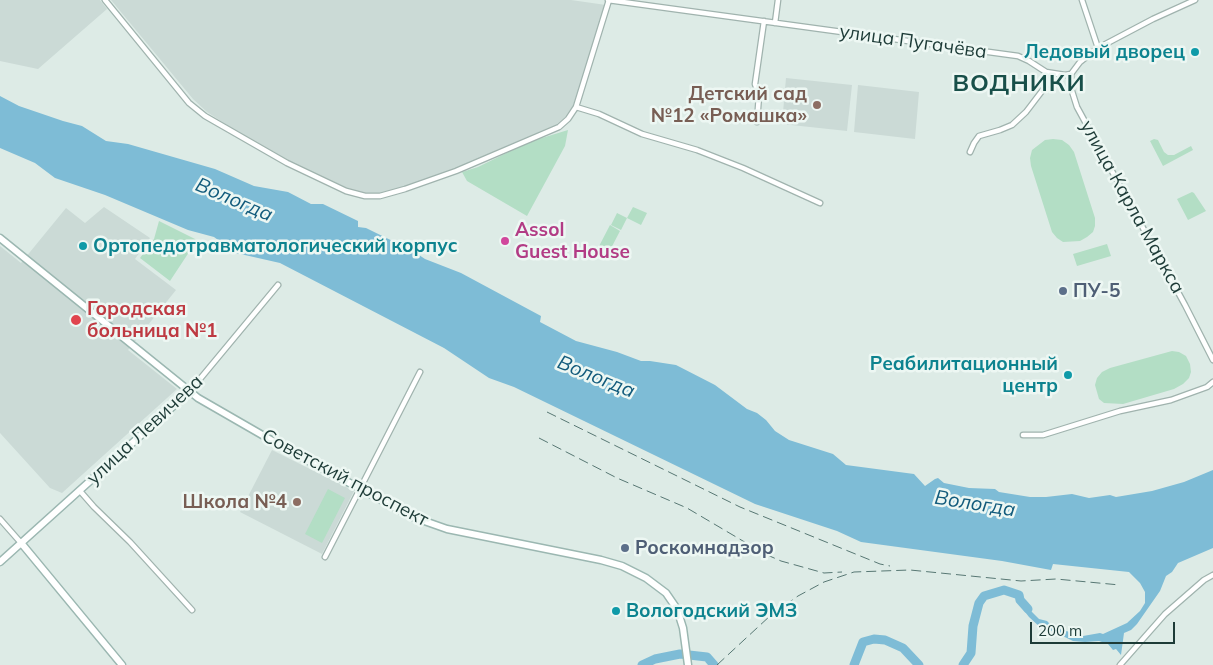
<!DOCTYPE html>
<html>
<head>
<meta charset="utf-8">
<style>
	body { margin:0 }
	#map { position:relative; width:1213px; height:665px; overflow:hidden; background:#ddebe6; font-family:Mulish,sans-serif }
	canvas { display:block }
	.scale { position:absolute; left:1030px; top:622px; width:145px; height:22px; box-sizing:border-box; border:2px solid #1d3b37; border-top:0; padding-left:6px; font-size:15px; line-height:18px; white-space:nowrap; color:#1d3b37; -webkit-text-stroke:4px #edf7f3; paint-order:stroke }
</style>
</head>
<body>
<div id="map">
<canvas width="1213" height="665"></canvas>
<div class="scale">200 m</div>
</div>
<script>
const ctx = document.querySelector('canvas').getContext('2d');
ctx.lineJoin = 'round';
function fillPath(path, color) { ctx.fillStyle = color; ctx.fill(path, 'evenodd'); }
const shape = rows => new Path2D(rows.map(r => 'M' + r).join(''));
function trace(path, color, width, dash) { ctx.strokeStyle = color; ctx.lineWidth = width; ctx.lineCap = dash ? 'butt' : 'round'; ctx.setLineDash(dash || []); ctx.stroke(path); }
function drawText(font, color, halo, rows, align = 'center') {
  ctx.font = font + ' Mulish,sans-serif'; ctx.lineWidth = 5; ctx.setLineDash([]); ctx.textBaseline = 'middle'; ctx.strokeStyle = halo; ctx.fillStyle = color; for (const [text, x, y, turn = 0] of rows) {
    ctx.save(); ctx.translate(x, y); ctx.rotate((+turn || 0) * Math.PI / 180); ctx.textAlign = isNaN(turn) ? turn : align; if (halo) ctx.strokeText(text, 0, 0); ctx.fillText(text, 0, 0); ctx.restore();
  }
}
fillPath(shape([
	[0,0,100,0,107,9,38,69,0,61],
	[111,0,571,0,606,5,573,106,564,118,557,124,456,168,404,187,378,194,365,194,347,188,288,160,233,129,207,112,193,99],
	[786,78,852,85,847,131,782,124],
	[858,85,919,92,915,139,854,132],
	[104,207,150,238,135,259,176,290,128,350,177,389,62,493,50,488,0,433,0,246,21,263,66,208,85,223],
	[272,450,354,491,322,554,240,512]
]), '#cbdad6');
fillPath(shape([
	[568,130,565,146,527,216,467,181,462,172,478,167,529,142],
	[1053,139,1062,140,1069,145,1074,152,1095,218,1095,226,1093,232,1087,237,1080,241,1063,242,1057,238,1052,232,1031,166,1030,158,1032,150,1045,140],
	[1154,139,1158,140,1164,152,1168,155,1174,155,1191,146,1193,150,1163,166,1150,141],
	[1192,192,1194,193,1206,211,1188,220,1177,199],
	[633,207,647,213,641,225,627,218,621,230,611,225,617,213,627,218],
	[159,221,197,240,170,281,140,258,154,239],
	[610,225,620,231,606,258,596,252],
	[1107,244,1111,256,1077,266,1073,254],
	[1172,351,1179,352,1186,356,1190,364,1191,372,1189,378,1183,384,1174,389,1123,404,1104,403,1099,399,1095,385,1097,378,1102,372,1110,368],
	[328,489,345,498,322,543,305,534]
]), '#b3dec5');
fillPath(shape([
	[0,96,19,106,63,121,82,126,106,141,128,144,215,169,254,186,288,192,311,204,323,204,358,221,358,227,366,228,413,251,425,259,461,273,541,316,540,322,576,341,617,352,641,361,650,361,676,365,715,385,747,409,757,413,766,420,775,431,789,440,833,454,846,465,914,474,925,486,935,479,938,478,944,483,969,488,995,489,999,492,1030,497,1046,497,1072,494,1089,498,1110,495,1116,497,1152,491,1184,482,1213,470,1213,548,1178,563,1172,572,1166,576,1160,591,1137,624,1131,630,1124,633,1121,655,1116,649,1113,650,1108,644,1099,641,1085,642,1073,641,1046,628,1041,628,1029,617,1022,608,1020,600,1039,619,1047,621,1053,627,1083,636,1100,633,1103,634,1127,623,1140,611,1145,603,1145,592,1140,583,1129,572,1053,564,1051,570,1002,561,861,542,837,531,755,504,514,387,489,378,444,348,280,263,236,253,214,237,188,230,105,195,55,178,35,163,0,148]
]), '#7ebcd6');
trace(shape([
	[642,665,655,659,680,654,707,657,714,665],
	[854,665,863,642,874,639,885,640,903,648,919,665],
	[963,665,971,653,973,626,979,603,984,596,1004,590,1019,595,1020,600,1028,609]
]), '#7ebcd6', 9);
const street = shape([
	[105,0,189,103,205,116,287,163,346,191,365,196,380,196,405,189,456,171,559,127,568,119,576,107,609,0],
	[608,0,1018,56,1029,61,1046,72,1065,75,1071,74,1080,62,1098,48,1153,19,1195,0],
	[1082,0,1098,48],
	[775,23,778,0],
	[1071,74,1071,88,1077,107,1185,305,1213,360],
	[576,107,599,114,642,134,697,150,743,168,820,203],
	[757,122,759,95,755,84,764,21],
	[970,152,974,143,979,136,1000,130,1012,125,1026,112,1055,74],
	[190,391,278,285],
	[1023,435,1043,435,1120,411,1171,400,1207,387,1213,382],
	[80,491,94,507,130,542,192,610],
	[0,519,22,544],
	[325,557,420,372],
	[1120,665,1165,614,1204,580,1213,575]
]);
const secondary = shape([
	[0,238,198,398,290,451,413,517,447,529,601,560,622,566,646,578,666,593,677,609,683,628,688,665],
	[22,544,122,665],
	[0,562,190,391]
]);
trace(street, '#a0b3ae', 7);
trace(secondary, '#9bb7b1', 9);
trace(street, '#fff', 4.5);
trace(secondary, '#fff', 6);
trace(shape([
	[547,412,740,507,880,564,890,566],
	[539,438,617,478,687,508,765,554,781,561,824,573,842,572],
	[717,665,771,615,798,596,824,582,854,572,910,570,1021,581,1056,579,1120,585]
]), '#577773', 1, [10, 5]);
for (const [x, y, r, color] of [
	[1195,52,5,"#0f9aa8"],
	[817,105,5,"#8d6e63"],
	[505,241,5,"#d1479c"],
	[83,246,5,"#0f9aa8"],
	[1063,291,5,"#5c6f8a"],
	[76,320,6,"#e0444e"],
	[1068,375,5,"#0f9aa8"],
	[297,502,5,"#8d6e63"],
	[625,548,5,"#5c6f8a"],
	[616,611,5,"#0f9aa8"]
]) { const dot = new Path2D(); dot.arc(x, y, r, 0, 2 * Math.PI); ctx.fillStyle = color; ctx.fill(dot); trace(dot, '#edf7f3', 2); }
drawText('19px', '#1d3b37', '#edf7f3', [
	["улица Пугачёва",913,42,8],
	["улица Карла Маркса",1132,207,61],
	["улица Левичева",145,430,-43],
	["Советский проспект",345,478,28]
]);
drawText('bold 19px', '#0d838f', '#edf7f3', [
	["Ледовый дворец",1185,52],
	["Ортопедотравматологический корпус",93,246,"left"],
	["Реабилитационный",1058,364],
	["центр",1058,386],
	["Вологодский ЭМЗ",626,611,"left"]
], 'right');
drawText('bold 19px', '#785e54', '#edf7f3', [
	["Детский сад",807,94],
	["№12 «Ромашка»",807,116],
	["Школа №4",287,502]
], 'right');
drawText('bold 19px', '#b23c85', '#edf7f3', [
	["Assol",515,230],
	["Guest House",515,252]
], 'left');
drawText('bold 19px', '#4e5e75', '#edf7f3', [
	["ПУ-5",1073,291],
	["Роскомнадзор",635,548]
], 'left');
drawText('bold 19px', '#be3a42', '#edf7f3', [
	["Городская",87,309],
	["больница №1",87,331]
], 'left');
drawText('italic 20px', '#125b7c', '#edf7f3', [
	["Вологда",234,200,23],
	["Вологда",596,377,22],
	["Вологда",975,504,9]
]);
ctx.letterSpacing = '1px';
drawText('bold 24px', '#184f49', '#edf7f3', [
	["ВОДНИКИ",1019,84]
]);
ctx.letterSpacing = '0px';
</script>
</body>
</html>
